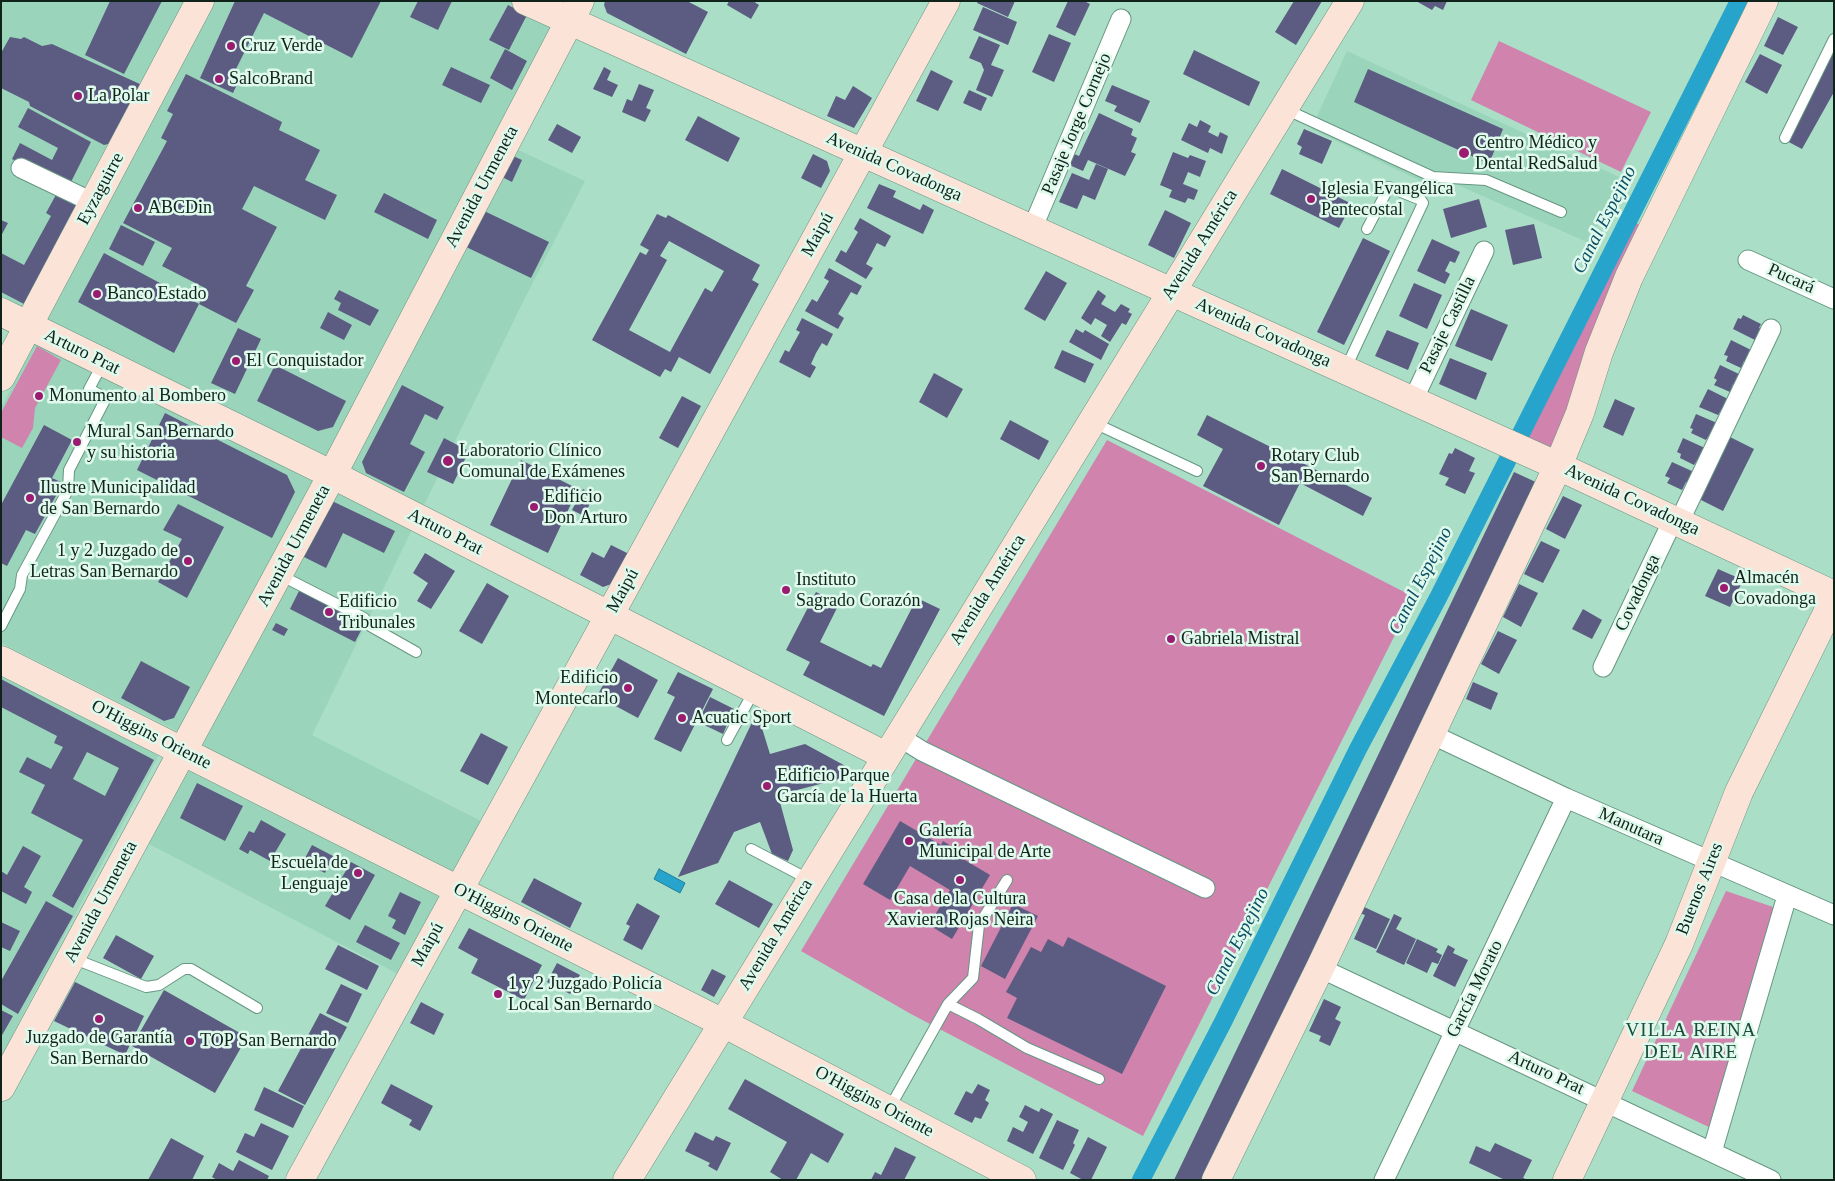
<!DOCTYPE html>
<html>
<head>
<meta charset="utf-8">
<style>
	body { margin:0 }
	#map { position:relative; width:1835px; height:1181px; overflow:hidden; background:#abdec7; font-family:Georgia,serif }
	canvas { display:block }
	.frame { position:absolute; inset:0; border:2px solid #0f231b; pointer-events:none }
</style>
</head>
<body>
<div id="map">
<canvas width="1835" height="1181"></canvas>
<div class="frame"></div>
</div>
<script>
const ctx = document.querySelector('canvas').getContext('2d');
ctx.lineJoin = 'round';
function fillPath(path, color) { ctx.fillStyle = color; ctx.fill(path, 'evenodd'); }
const shape = rows => new Path2D(rows.map(r => 'M' + r).join(''));
function trace(path, color, width, dash) { ctx.strokeStyle = color; ctx.lineWidth = width; ctx.lineCap = dash ? 'butt' : 'round'; ctx.setLineDash(dash || []); ctx.stroke(path); }
function drawText(font, color, halo, rows, align = 'center') {
  ctx.font = font + ' Georgia,serif'; ctx.lineWidth = 5; ctx.setLineDash([]); ctx.textBaseline = 'middle'; ctx.strokeStyle = halo; ctx.fillStyle = color; for (const [text, x, y, turn = 0] of rows) {
    ctx.save(); ctx.translate(x, y); ctx.rotate((+turn || 0) * Math.PI / 180); ctx.textAlign = isNaN(turn) ? turn : align; if (halo) ctx.strokeText(text, 0, 0); ctx.fillText(text, 0, 0); ctx.restore();
  }
}
fillPath(shape([
	[1,1,570,1,497,140,585,181,521,306,312,735,481,821,400,975,149,844,201,743,1,643,1,408,45,323,1,301],
	[1347,51,1619,177,1589,243,1453,183,1448,194,1311,129],
	[1,672,159,755,1,1056]
]), '#9ad5bb');
fillPath(shape([
	[1499,41,1651,112,1621,172,1471,100],
	[1631,220,1640,225,1555,446,1548,450,1525,441],
	[37,346,61,360,35,408,33,428,22,448,1,437,1,413],
	[1107,440,1414,597,1143,1136,911,1014,801,951],
	[1726,891,1776,908,1711,1128,1632,1091]
]), '#cf83ad');
const water = shape([
	[659,869,685,883,680,893,654,879,659,869]
]);
fillPath(water, '#27a4cc');
trace(water, '#207d97', 1);
trace(shape([
	[1141,1180,1223,1022,1358,749,1438,598,1739,1]
]), '#27a4cc', 18);
fillPath(shape([
	[110,1,162,1,124,74,85,55],
	[235,1,381,1,352,58,264,13,232,77,239,80,233,93,200,78],
	[418,1,452,1,438,30,410,17],
	[605,1,687,1,708,12,686,54,607,13,604,5],
	[729,1,753,1,759,5,751,19,727,5],
	[978,1,1015,1,1008,17,977,3],
	[1068,1,1084,1,1090,4,1075,36,1056,27],
	[1294,1,1322,1,1296,45,1275,32],
	[1416,1,1447,1,1443,10,1435,6,1432,10],
	[508,5,527,15,509,50,489,40],
	[983,7,1017,22,1008,45,973,30],
	[1778,17,1798,27,1783,55,1764,46],
	[1049,34,1071,43,1054,82,1032,72],
	[979,36,1000,45,991,65,1004,70,992,97,976,90,984,70,981,63,969,58],
	[10,37,21,39,24,37,42,46,52,44,142,85,116,142,104,145,30,106,29,102,1,88,1,53],
	[505,49,527,61,512,90,490,78],
	[1194,50,1260,82,1249,106,1183,74],
	[1834,52,1834,92,1802,149,1785,140],
	[1760,54,1782,65,1767,94,1745,82],
	[451,67,490,85,481,103,442,85],
	[604,67,611,71,607,80,618,85,612,97,593,89],
	[1368,69,1503,129,1489,164,1354,102],
	[931,70,953,81,938,111,916,101],
	[186,74,282,122,279,130,320,150,305,180,337,195,325,220,254,186,242,209,277,227,246,286,254,290,236,323,199,304,207,289,162,266,172,248,123,223,167,141,161,138,173,114,167,111],
	[639,84,654,90,646,108,651,110,645,122,622,112,627,99,632,101],
	[1112,85,1150,101,1140,123,1114,111,1117,106,1105,101],
	[853,86,872,98,854,128,827,116,836,96,845,100],
	[969,90,987,98,981,111,963,103],
	[28,108,91,142,70,184,63,185,12,159,20,143,52,160,58,148,18,127],
	[1099,113,1133,129,1131,135,1137,138,1131,152,1136,154,1125,176,1088,160,1083,171,1067,164,1072,153,1079,156],
	[698,116,740,138,728,162,685,140],
	[1200,120,1211,126,1208,132,1218,137,1220,132,1228,136,1222,154,1210,148,1208,153,1181,140,1189,123,1197,127],
	[557,124,581,137,572,153,548,140],
	[1304,129,1332,141,1322,164,1299,154,1302,147,1297,144],
	[504,152,522,160,512,182,494,173],
	[1173,152,1188,158,1190,155,1206,161,1200,177,1188,172,1183,184,1198,190,1194,200,1188,198,1185,203,1169,197,1172,190,1160,185],
	[813,154,827,161,830,171,821,188,801,178],
	[1096,164,1108,169,1095,200,1083,195,1077,209,1059,202,1072,173,1089,180],
	[1282,169,1352,204,1339,228,1270,194],
	[879,184,896,191,893,197,920,210,923,204,934,210,923,234,867,208],
	[57,193,74,202,80,210,26,305,1,292,1,253,24,265,51,216,46,213],
	[384,193,437,220,428,239,374,212],
	[1479,199,1487,227,1451,238,1443,209],
	[480,209,549,242,531,278,462,245],
	[1165,210,1191,223,1174,258,1148,245],
	[657,214,666,218,668,215,760,265,752,280,759,284,710,374,679,357,671,372,665,369,660,377,592,340,640,252,646,255,649,250,640,245],
	[669,241,724,271,712,292,705,288,670,352,629,330,667,260,660,256],
	[860,218,891,236,885,247,877,243,866,264,873,268,866,279,835,261,841,250,846,253,858,232,854,229],
	[1,220,8,223,1,236],
	[1534,224,1542,258,1513,265,1505,230],
	[121,225,155,242,143,266,109,249],
	[1363,238,1390,251,1344,345,1317,332],
	[1432,239,1460,252,1455,263,1450,261,1445,271,1450,274,1445,284,1417,271],
	[104,253,199,304,174,353,78,302],
	[829,268,862,286,857,295,851,292,844,304,838,314,844,318,838,329,805,311,812,299,817,302,829,281,824,278],
	[1046,271,1067,283,1045,321,1024,309],
	[1414,283,1442,295,1427,329,1399,316],
	[339,290,379,310,370,326,338,310,341,303,334,299],
	[1098,290,1106,296,1101,304,1115,312,1121,304,1130,309,1128,312,1132,314,1126,325,1122,323,1110,342,1101,336,1107,325,1095,318,1091,325,1081,318],
	[1471,309,1508,325,1492,361,1455,346],
	[328,312,352,325,344,340,320,328],
	[1743,315,1761,324,1759,328,1763,329,1757,341,1733,329,1738,318,1741,319],
	[802,318,833,334,827,346,822,343,816,353,811,364,816,367,810,378,779,362,785,350,789,352,800,332,796,330],
	[238,328,261,339,235,394,211,383],
	[1076,329,1083,333,1085,330,1109,344,1101,360,1069,342],
	[1387,330,1419,343,1408,370,1375,356],
	[1731,340,1753,351,1748,362,1744,361,1741,368,1726,361,1728,356,1724,355],
	[1062,350,1094,364,1085,383,1054,368],
	[1450,358,1487,373,1476,400,1439,384],
	[275,365,346,401,333,427,318,431,257,401],
	[1720,365,1741,375,1736,386,1733,384,1730,392,1714,385,1717,380,1714,378],
	[934,373,963,389,947,418,919,402],
	[402,385,444,407,437,420,425,414,410,444,425,452,404,492,366,473,362,462],
	[1708,389,1728,399,1718,415,1699,407],
	[682,396,701,406,678,448,659,438],
	[1615,399,1635,408,1623,436,1603,427],
	[165,413,287,475,295,492,272,538,137,470],
	[1696,414,1717,423,1706,440,1691,433,1693,429,1690,428],
	[1207,415,1372,498,1363,516,1300,483,1279,525,1203,486,1223,449,1197,435],
	[1010,420,1049,441,1039,460,1000,439],
	[44,425,72,440,52,478,63,483,35,534,26,530,7,566,1,563,1,505],
	[1728,436,1754,449,1723,511,1697,498],
	[444,438,469,451,453,484,427,472],
	[1683,438,1705,448,1694,465,1680,458,1681,454,1677,452],
	[1455,448,1475,458,1469,471,1475,473,1465,494,1445,485,1449,478,1439,474,1449,453,1452,454],
	[521,460,578,489,548,553,490,525],
	[1672,462,1694,472,1689,483,1686,482,1682,490,1667,483,1670,478,1665,476],
	[1514,472,1540,484,1205,1180,1174,1180],
	[583,489,594,495,584,516,572,510],
	[1563,496,1582,505,1565,539,1546,529],
	[332,501,395,531,384,553,343,533,326,568,302,556],
	[178,504,224,527,187,598,158,582,182,539,163,530],
	[1541,541,1560,550,1543,583,1524,574],
	[611,545,629,554,614,583,603,587,580,575,592,552,604,558],
	[425,553,455,571,431,609,417,601,428,583,413,573],
	[1718,569,1743,580,1730,607,1705,596],
	[303,583,369,615,355,642,290,609],
	[487,583,509,596,482,644,459,631],
	[1519,584,1538,593,1521,627,1503,617],
	[816,592,839,604,820,642,871,667,873,664,881,668,917,598,940,609,884,716,803,675,810,662,786,650],
	[1583,609,1602,620,1592,639,1572,629],
	[276,623,288,629,284,636,272,630],
	[1498,631,1517,640,1499,674,1481,664],
	[618,658,658,680,638,718,597,696],
	[141,661,190,687,174,718,164,721,121,698],
	[678,672,713,689,681,752,654,739,675,697,667,693],
	[1,679,154,760,73,908,52,896,83,840,31,813,45,785,19,772,27,757,51,769,63,747,54,743,57,736,1,707],
	[87,752,119,768,105,796,73,779],
	[1473,682,1498,693,1491,710,1466,699],
	[710,697,734,709,723,734,698,722],
	[757,712,770,754,805,744,851,769,847,777,778,795,793,850,788,861,772,854,760,822,734,832,718,863,678,877],
	[481,733,508,747,488,785,460,771],
	[197,783,243,806,225,841,180,818],
	[261,820,286,834,270,861,250,850,248,854,239,849,249,831,254,833],
	[900,821,941,845,943,841,956,849,953,853,990,875,952,939,929,925,950,890,910,866,890,900,863,884],
	[312,845,333,856,325,873,303,862],
	[23,846,41,856,24,887,32,892,26,904,1,891,1,871,7,875],
	[351,862,375,875,350,920,325,906],
	[534,878,582,903,570,928,521,902],
	[729,880,773,904,759,928,715,904],
	[400,892,421,902,405,935,392,928,396,920,388,916],
	[46,901,73,916,18,1014,1,1004,1,981],
	[637,903,660,916,642,950,623,940,630,926,626,924],
	[1013,904,1038,916,1005,979,981,966],
	[1362,906,1390,919,1376,949,1354,939,1365,915,1359,913],
	[1394,914,1402,918,1396,929,1416,939,1404,965,1376,952],
	[1,922,20,931,10,951,1,947],
	[365,925,400,943,391,960,356,942],
	[469,928,542,965,524,1000,471,973,478,959,458,948],
	[116,935,154,956,141,979,103,958],
	[1068,937,1166,986,1122,1074,1007,1018,1017,998,1006,992,1031,947,1041,952,1048,939,1063,947],
	[1417,939,1438,949,1436,952,1442,955,1438,964,1432,962,1427,973,1406,963],
	[338,945,379,966,367,990,325,969],
	[1448,945,1455,949,1453,953,1468,960,1455,987,1433,976],
	[557,963,580,975,570,994,547,982],
	[712,969,726,976,714,997,701,990],
	[75,982,144,1016,125,1055,54,1021],
	[341,984,362,994,348,1023,326,1013],
	[164,990,247,1037,215,1093,132,1046],
	[1324,999,1341,1007,1335,1019,1341,1022,1330,1046,1319,1041,1321,1036,1309,1031],
	[421,1002,444,1014,434,1035,410,1023],
	[1,1010,13,1016,1,1037],
	[320,1013,347,1027,305,1105,278,1091],
	[745,1079,844,1134,828,1163,811,1153,796,1180,783,1180,770,1172,787,1142,728,1109],
	[391,1084,433,1106,420,1131,409,1125,412,1120,381,1103],
	[978,1084,990,1090,985,1100,989,1103,981,1119,975,1117,972,1123,954,1114,966,1091,972,1094],
	[264,1087,304,1106,293,1128,254,1110],
	[1025,1105,1039,1112,1041,1108,1053,1114,1033,1154,1007,1141,1013,1127,1023,1132,1028,1122,1019,1117],
	[1057,1120,1079,1130,1073,1143,1075,1145,1063,1170,1039,1158],
	[261,1123,289,1136,272,1170,236,1152,245,1133,254,1137],
	[695,1132,713,1141,716,1136,731,1143,717,1171,708,1166,710,1163,685,1151],
	[1088,1137,1107,1147,1091,1180,1083,1180,1070,1173],
	[171,1138,204,1156,192,1180,148,1180],
	[1495,1143,1532,1160,1523,1178,1528,1180,1505,1180,1469,1163,1476,1146,1490,1152],
	[895,1147,916,1157,904,1180,871,1180,875,1172,881,1175],
	[239,1160,269,1176,267,1180,217,1180,212,1177,219,1163,233,1171]
]), '#5c5b81');
const lane = shape([
	[1285,109,1433,177,1486,180,1561,212],
	[1785,138,1834,39],
	[1345,370,1423,203,1421,200,1389,187,1367,229],
	[1092,422,1197,471],
	[278,574,364,618,370,626,416,652],
	[1,626,20,589,22,575,68,490,69,470,106,398,89,389,103,363],
	[727,740,754,691],
	[751,849,810,880],
	[72,958,146,987,159,985,184,969,191,969,257,1008],
	[948,1004,973,978,979,925,1007,880],
	[889,1109,948,1004,978,1019,1027,1048,1099,1079]
]);
const street = shape([
	[21,168,94,203],
	[1032,229,1121,19],
	[1748,260,1834,299],
	[1413,400,1484,251],
	[1679,522,1771,329],
	[1603,667,1673,520],
	[1431,734,1566,798,1834,915],
	[898,736,922,751,1205,888],
	[1320,968,1771,1180],
	[1712,1152,1787,896],
	[1384,1180,1566,798]
]);
const secondary = shape([
	[526,1,1558,466,1834,595],
	[1,312,343,480,886,756],
	[1,377,200,1],
	[1,660,723,1023,1022,1180],
	[1,1087,332,475,580,1],
	[300,1180,946,1],
	[627,1180,1350,1],
	[1216,1180,1320,968,1558,466,1580,413,1599,352,1629,277,1764,1],
	[1567,1180,1679,944,1739,792,1834,599]
]);
trace(lane, '#669782', 12);
trace(street, '#669782', 21);
trace(secondary, '#669782', 29);
trace(lane, '#fff', 10);
trace(street, '#fff', 19);
trace(secondary, '#fce3d7', 28);
for (const [x, y, r, color] of [
	[231,46,5,"#9a1b70"],
	[219,79,5,"#9a1b70"],
	[78,96,5,"#9a1b70"],
	[1464,153,6,"#9a1b70"],
	[1311,199,5,"#9a1b70"],
	[138,208,5,"#9a1b70"],
	[97,294,5,"#9a1b70"],
	[236,361,5,"#9a1b70"],
	[39,396,5,"#9a1b70"],
	[77,442,5,"#9a1b70"],
	[448,461,6,"#9a1b70"],
	[1261,466,5,"#9a1b70"],
	[30,498,5,"#9a1b70"],
	[534,507,5,"#9a1b70"],
	[188,561,5,"#9a1b70"],
	[1724,588,5,"#9a1b70"],
	[786,590,5,"#9a1b70"],
	[329,612,5,"#9a1b70"],
	[1171,639,5,"#9a1b70"],
	[628,688,5,"#9a1b70"],
	[682,718,5,"#9a1b70"],
	[767,786,5,"#9a1b70"],
	[909,841,5,"#9a1b70"],
	[358,873,5,"#9a1b70"],
	[960,880,5,"#9a1b70"],
	[498,994,5,"#9a1b70"],
	[99,1019,5,"#9a1b70"],
	[190,1041,5,"#9a1b70"]
]) { const dot = new Path2D(); dot.arc(x, y, r, 0, 2 * Math.PI); ctx.fillStyle = color; ctx.fill(dot); trace(dot, '#dff9ed', 2); }
drawText('18px', '#0f231b', '#dff9ed', [
	["Cruz Verde",241,46],
	["SalcoBrand",229,79],
	["La Polar",88,96],
	["Centro Médico y",1475,143],
	["Dental RedSalud",1475,164],
	["Iglesia Evangélica",1321,189],
	["Pentecostal",1321,210],
	["ABCDin",148,208],
	["Banco Estado",107,294],
	["El Conquistador",246,361],
	["Monumento al Bombero",49,396],
	["Mural San Bernardo",87,432],
	["y su historia",87,453],
	["Laboratorio Clínico",459,451],
	["Comunal de Exámenes",459,472],
	["Rotary Club",1271,456],
	["San Bernardo",1271,477],
	["Ilustre Municipalidad",40,488],
	["de San Bernardo",40,509],
	["Edificio",544,497],
	["Don Arturo",544,518],
	["1 y 2 Juzgado de",178,551,"right"],
	["Letras San Bernardo",178,572,"right"],
	["Almacén",1734,578],
	["Covadonga",1734,599],
	["Instituto",796,580],
	["Sagrado Corazón",796,601],
	["Edificio",339,602],
	["Tribunales",339,623],
	["Gabriela Mistral",1181,639],
	["Edificio",618,678,"right"],
	["Montecarlo",618,699,"right"],
	["Acuatic Sport",692,718],
	["Edificio Parque",777,776],
	["García de la Huerta",777,797],
	["Galería",919,831],
	["Municipal de Arte",919,852],
	["Escuela de",348,863,"right"],
	["Lenguaje",348,884,"right"],
	["Casa de la Cultura",960,899,"center"],
	["Xaviera Rojas Neira",960,920,"center"],
	["1 y 2 Juzgado Policía",508,984],
	["Local San Bernardo",508,1005],
	["Juzgado de Garantía",99,1038,"center"],
	["San Bernardo",99,1059,"center"],
	["TOP San Bernardo",200,1041]
], 'left');
drawText('18px', '#0f231b', '#dff9ed', [
	["Pasaje Jorge Cornejo",1077,124,-67],
	["Avenida Covadonga",894,167,24],
	["Avenida Urmeneta",482,187,-62],
	["Eyzaguirre",101,189,-62],
	["Maipú",818,235,-61],
	["Avenida América",1200,245,-58],
	["Pucará",1791,279,24],
	["Pasaje Castilla",1448,325,-64],
	["Avenida Covadonga",1263,333,24],
	["Arturo Prat",82,352,26],
	["Avenida Covadonga",1632,500,25],
	["Arturo Prat",445,532,27],
	["Avenida Urmeneta",294,546,-62],
	["Avenida América",988,590,-58],
	["Maipú",623,591,-61],
	["Covadonga",1638,593,-65],
	["O'Higgins Oriente",151,735,27],
	["Manutara",1631,827,24],
	["Buenos Aires",1700,889,-68],
	["Avenida Urmeneta",101,902,-62],
	["O'Higgins Oriente",513,918,27],
	["Avenida América",776,935,-59],
	["Maipú",428,945,-61],
	["García Morato",1475,989,-64],
	["Arturo Prat",1546,1073,25],
	["O'Higgins Oriente",874,1102,28]
]);
drawText('italic 19px', '#0c4f64', '#dff9ed', [
	["Canal Espejino",1605,220,-63],
	["Canal Espejino",1421,581,-63],
	["Canal Espejino",1238,942,-63]
]);
ctx.letterSpacing = '1px';
drawText('19px', '#1b4c3a', '#dff9ed', [
	["VILLA REINA",1691,1031],
	["DEL AIRE",1691,1053]
]);
ctx.letterSpacing = '0px';
</script>
</body>
</html>
